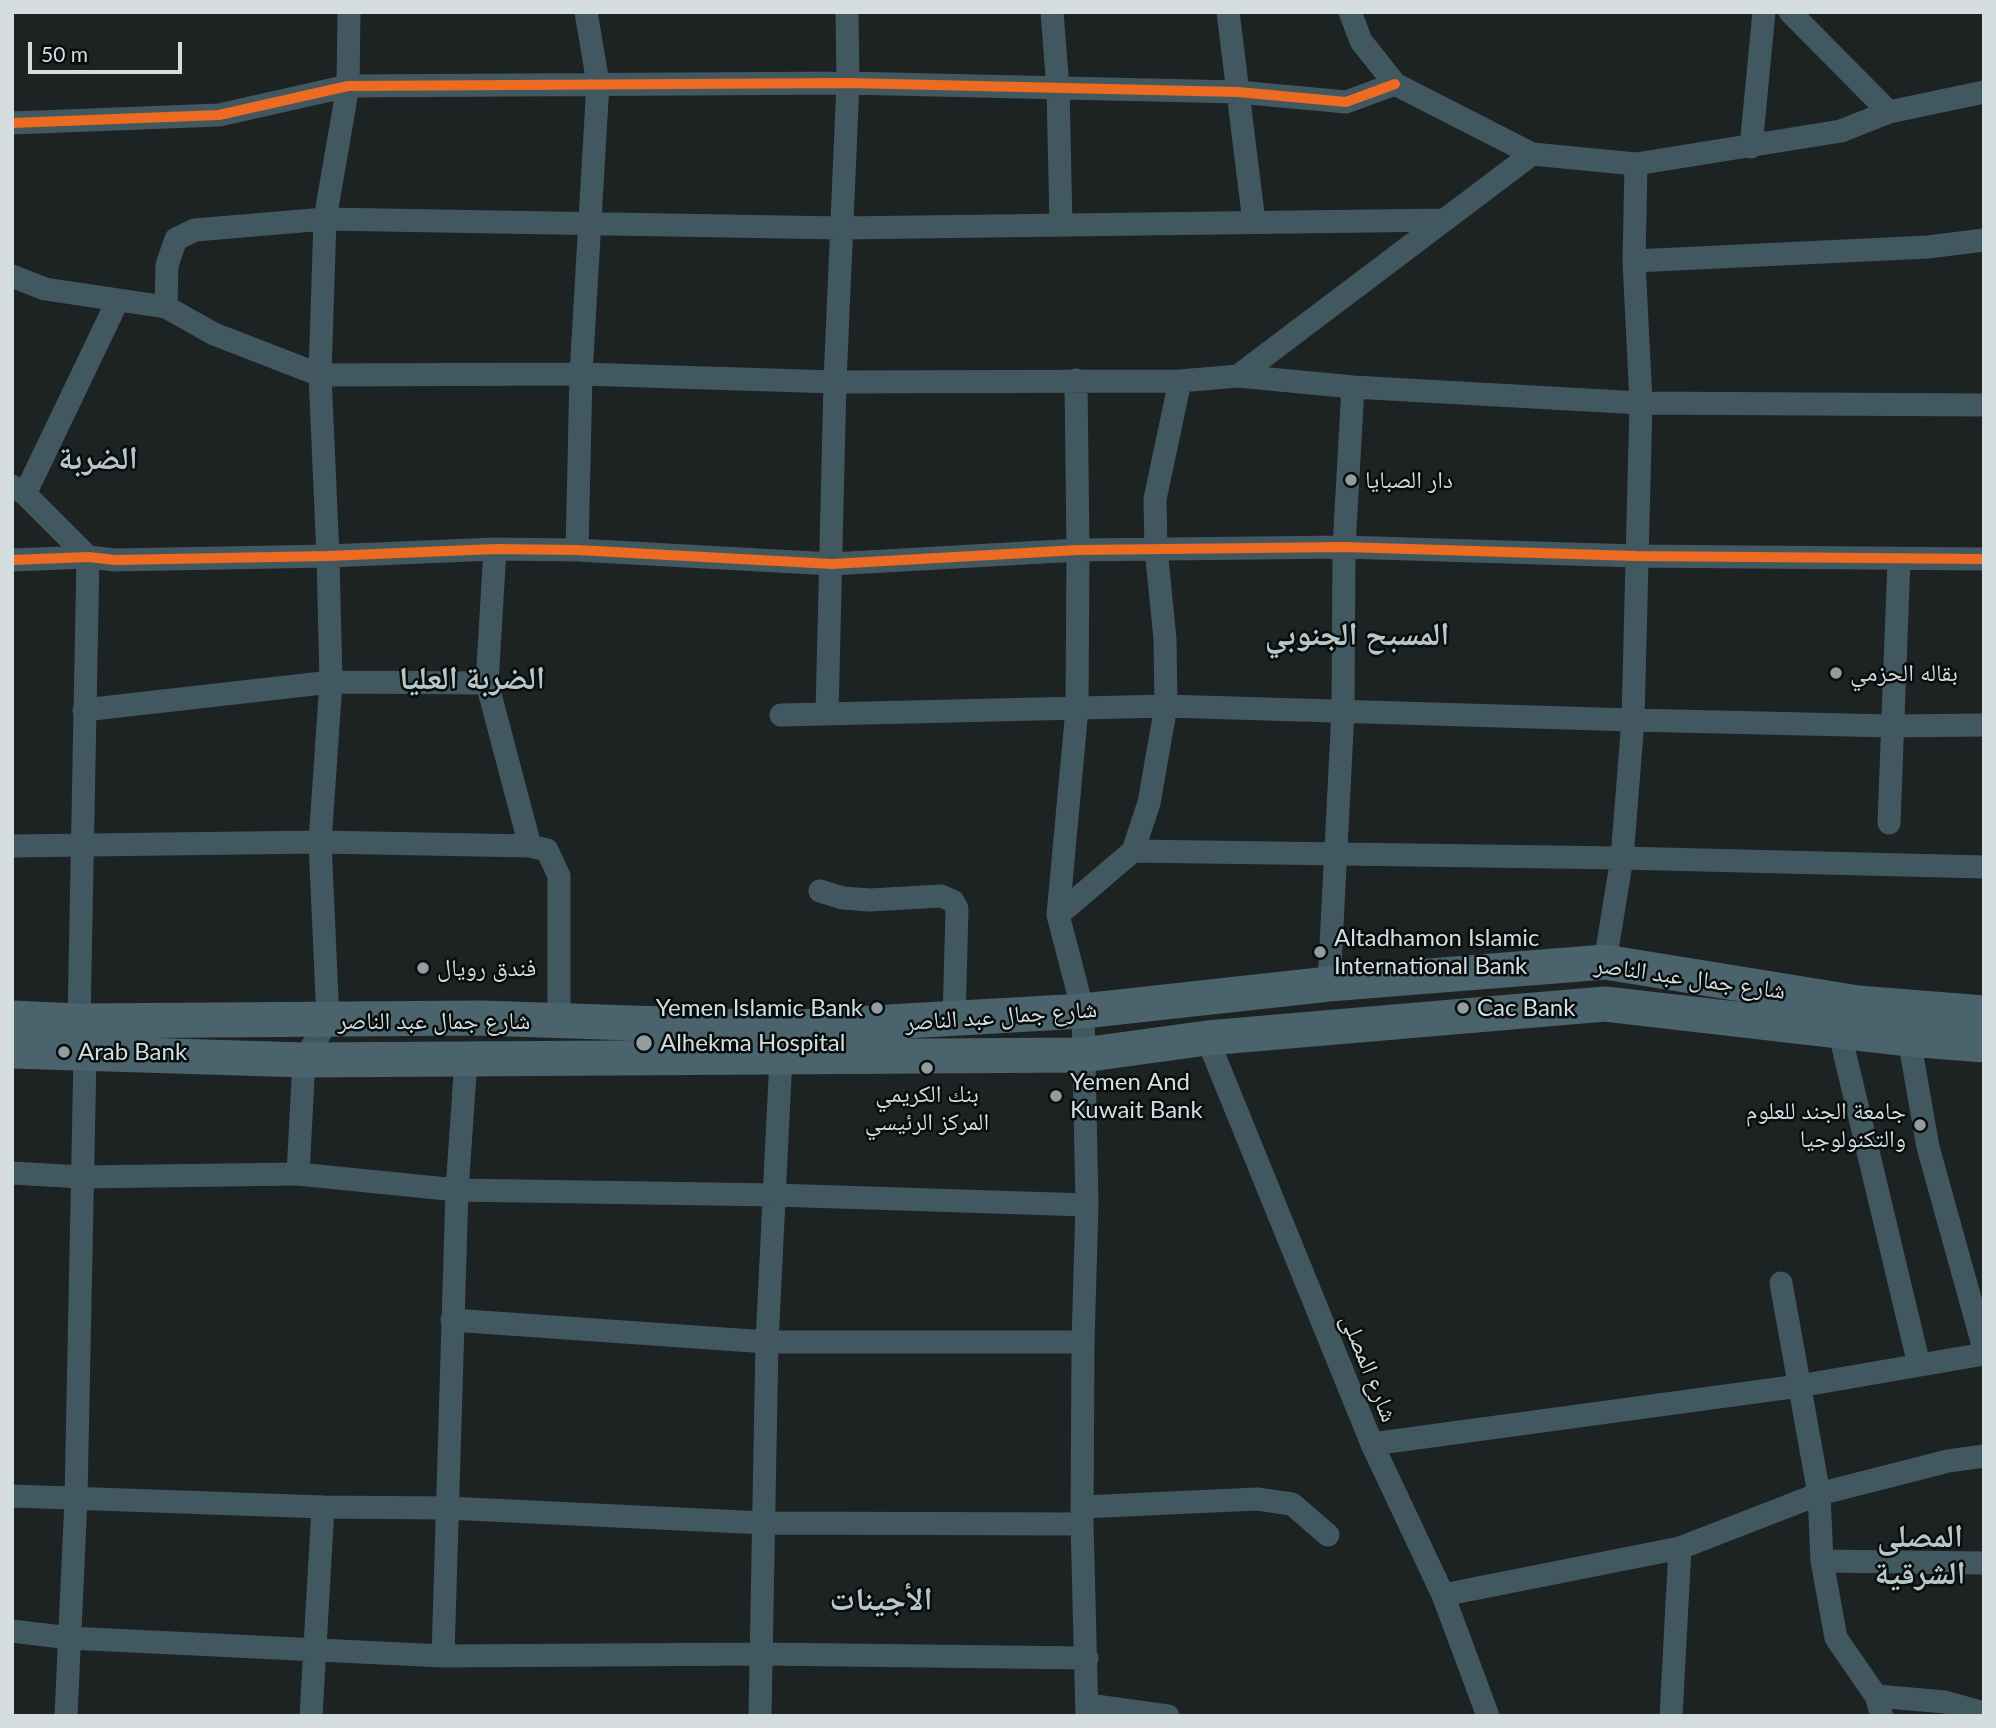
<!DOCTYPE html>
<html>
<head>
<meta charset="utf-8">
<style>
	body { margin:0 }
	#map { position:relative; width:1996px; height:1728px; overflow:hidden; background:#1d2223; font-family:Lato,sans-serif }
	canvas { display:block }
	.frame { position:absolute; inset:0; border:14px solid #d6ddde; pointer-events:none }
	.scale { position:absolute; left:28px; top:42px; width:154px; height:32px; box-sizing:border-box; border:4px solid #d6ddde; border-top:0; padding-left:9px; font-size:21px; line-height:24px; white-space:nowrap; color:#d6ddde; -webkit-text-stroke:5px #080d0d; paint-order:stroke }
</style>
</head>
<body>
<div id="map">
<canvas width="1996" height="1728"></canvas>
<div class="frame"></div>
<div class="scale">50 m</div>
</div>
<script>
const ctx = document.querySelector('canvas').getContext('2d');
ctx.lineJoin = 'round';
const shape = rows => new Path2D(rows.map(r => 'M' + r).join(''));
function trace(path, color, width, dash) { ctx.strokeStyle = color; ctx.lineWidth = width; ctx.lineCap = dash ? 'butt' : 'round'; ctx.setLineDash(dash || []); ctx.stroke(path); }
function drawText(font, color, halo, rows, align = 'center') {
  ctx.font = font + ' Lato,"Noto Naskh Arabic",sans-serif'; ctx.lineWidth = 5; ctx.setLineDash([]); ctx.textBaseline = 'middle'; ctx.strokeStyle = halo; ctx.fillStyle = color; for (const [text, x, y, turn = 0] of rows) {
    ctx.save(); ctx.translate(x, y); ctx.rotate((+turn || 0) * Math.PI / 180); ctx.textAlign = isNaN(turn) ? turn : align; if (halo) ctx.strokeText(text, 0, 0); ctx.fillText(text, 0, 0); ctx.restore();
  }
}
trace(shape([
	[1052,12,1058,88,1061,225],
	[1228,12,1254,222],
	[1350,12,1361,41,1395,84,1532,154,1636,164,1841,131,1889,112,1984,92],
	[1790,12,1889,112],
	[12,123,219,115,348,86,848,83,1238,92,1346,102,1395,84],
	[1751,147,1764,12],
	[1634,261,1928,247,1984,240],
	[12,276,45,289,166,307,214,334,320,375,581,374,835,382,1180,381,1238,376,1532,154],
	[166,307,167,265,176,239,195,230,325,219,841,228,1445,220],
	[1238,376,1353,387,1641,403,1984,405],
	[1076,380,1078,550,1077,709,1058,915,1083,1011,1087,1205,1083,1342,1082,1524,1087,1716],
	[12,486,25,494,88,557,79,1021],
	[25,494,118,300],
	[495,549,487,683,530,846],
	[577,550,581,374,598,83,586,12],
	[12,560,88,557,115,560,328,556,495,549,577,550,832,564,1078,550,1344,547,1636,556,1984,559],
	[84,710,331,682,487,683],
	[827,714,835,382,848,83,847,12],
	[781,715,1166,706,1633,720,1891,726,1984,725],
	[1889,823,1899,559],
	[12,846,320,842,530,846,547,850,559,876,559,1022],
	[1133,851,1622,858,1984,867],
	[820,891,843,898,870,900,941,896,953,901,957,909,954,1020],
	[1058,915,1133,851,1149,803,1166,706,1165,639,1156,549,1155,499,1180,381],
	[1605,962,1622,858,1633,720,1641,403,1634,261,1636,164],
	[1329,984,1343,711,1344,547,1353,387],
	[1839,1030,1919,1365],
	[1207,1038,1372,1444,1443,1595,1488,1716],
	[1909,1039,1928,1147,1984,1349],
	[12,1173,81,1177,298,1174,457,1190,775,1195,1087,1205],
	[298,1174,304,1060,328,1020,320,842,331,682,328,556,320,375,325,219,348,86,349,12],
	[1781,1283,1819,1494,1822,1561,1836,1638,1876,1696,1882,1716],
	[452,1320,767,1342,1083,1342],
	[1372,1444,1799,1386,1984,1354],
	[12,1496,323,1507,447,1508,765,1523,1082,1524],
	[1082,1507,1257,1499,1292,1504,1328,1535],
	[1822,1561,1984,1563],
	[1443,1595,1680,1548,1819,1494,1948,1461,1984,1456],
	[12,1631,70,1638,443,1656,762,1654,1087,1658],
	[443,1656,457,1190,466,1060],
	[1876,1696,1945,1702,1984,1713],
	[1088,1705,1168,1716],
	[66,1716,76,1499,85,1055],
	[311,1716,323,1507],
	[760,1716,767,1342,781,1057],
	[1671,1716,1680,1548]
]), '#425861', 23);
trace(shape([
	[12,1018,79,1021,481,1018,783,1028,1083,1011,1329,984,1605,962,1858,1003,1984,1013],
	[12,1051,304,1060,1083,1055,1207,1038,1605,1004,1909,1039,1984,1045]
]), '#4b636d', 35);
trace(shape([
	[12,123,219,115,348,86,848,83,1238,92,1346,102,1395,84],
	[12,560,88,557,115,560,328,556,495,549,577,550,832,564,1078,550,1344,547,1636,556,1984,559]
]), '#ed6a23', 10);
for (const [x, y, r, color] of [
	[1351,480,7,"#959c9d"],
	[1836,673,7,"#959c9d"],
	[1320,952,7,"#959c9d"],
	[423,968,7,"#959c9d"],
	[877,1008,7,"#959c9d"],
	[1463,1008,7,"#959c9d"],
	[644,1043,9,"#959c9d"],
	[64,1052,7,"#959c9d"],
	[927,1068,7,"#959c9d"],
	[1056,1096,7,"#959c9d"],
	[1920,1125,7,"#959c9d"]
]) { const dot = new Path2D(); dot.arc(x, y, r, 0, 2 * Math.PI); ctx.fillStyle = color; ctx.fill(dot); trace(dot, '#080d0d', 2.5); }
drawText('24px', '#d6ddde', '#080d0d', [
	["دار الصبايا",1365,480],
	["بقاله الحزمي",1850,673],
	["Altadhamon Islamic",1334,938],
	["International Bank",1334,966],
	["فندق رويال",437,968],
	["Yemen Islamic Bank",863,1008,"right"],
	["Cac Bank",1477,1008],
	["Alhekma Hospital",660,1043],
	["Arab Bank",78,1052],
	["Yemen And",1070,1082],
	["Kuwait Bank",1070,1110],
	["بنك الكريمي",927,1094,"center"],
	["المركز الرئيسي",927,1122,"center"],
	["جامعة الجند للعلوم",1906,1111,"right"],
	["والتكنولوجيا",1906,1139,"right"]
], 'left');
drawText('24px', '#d6ddde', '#080d0d', [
	["شارع جمال عبد الناصر",1690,978,8],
	["شارع جمال عبد الناصر",1001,1016,-4],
	["شارع جمال عبد الناصر",434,1021],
	["شارع المصلى",1369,1368,68]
]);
drawText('bold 32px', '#b9c6c8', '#080d0d', [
	["الضربة",98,459],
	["المسبح الجنوبي",1357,635],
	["الضربة العليا",472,679],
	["المصلى",1920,1537],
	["الشرقية",1920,1574],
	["الأجينات",881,1600]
]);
</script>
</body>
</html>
